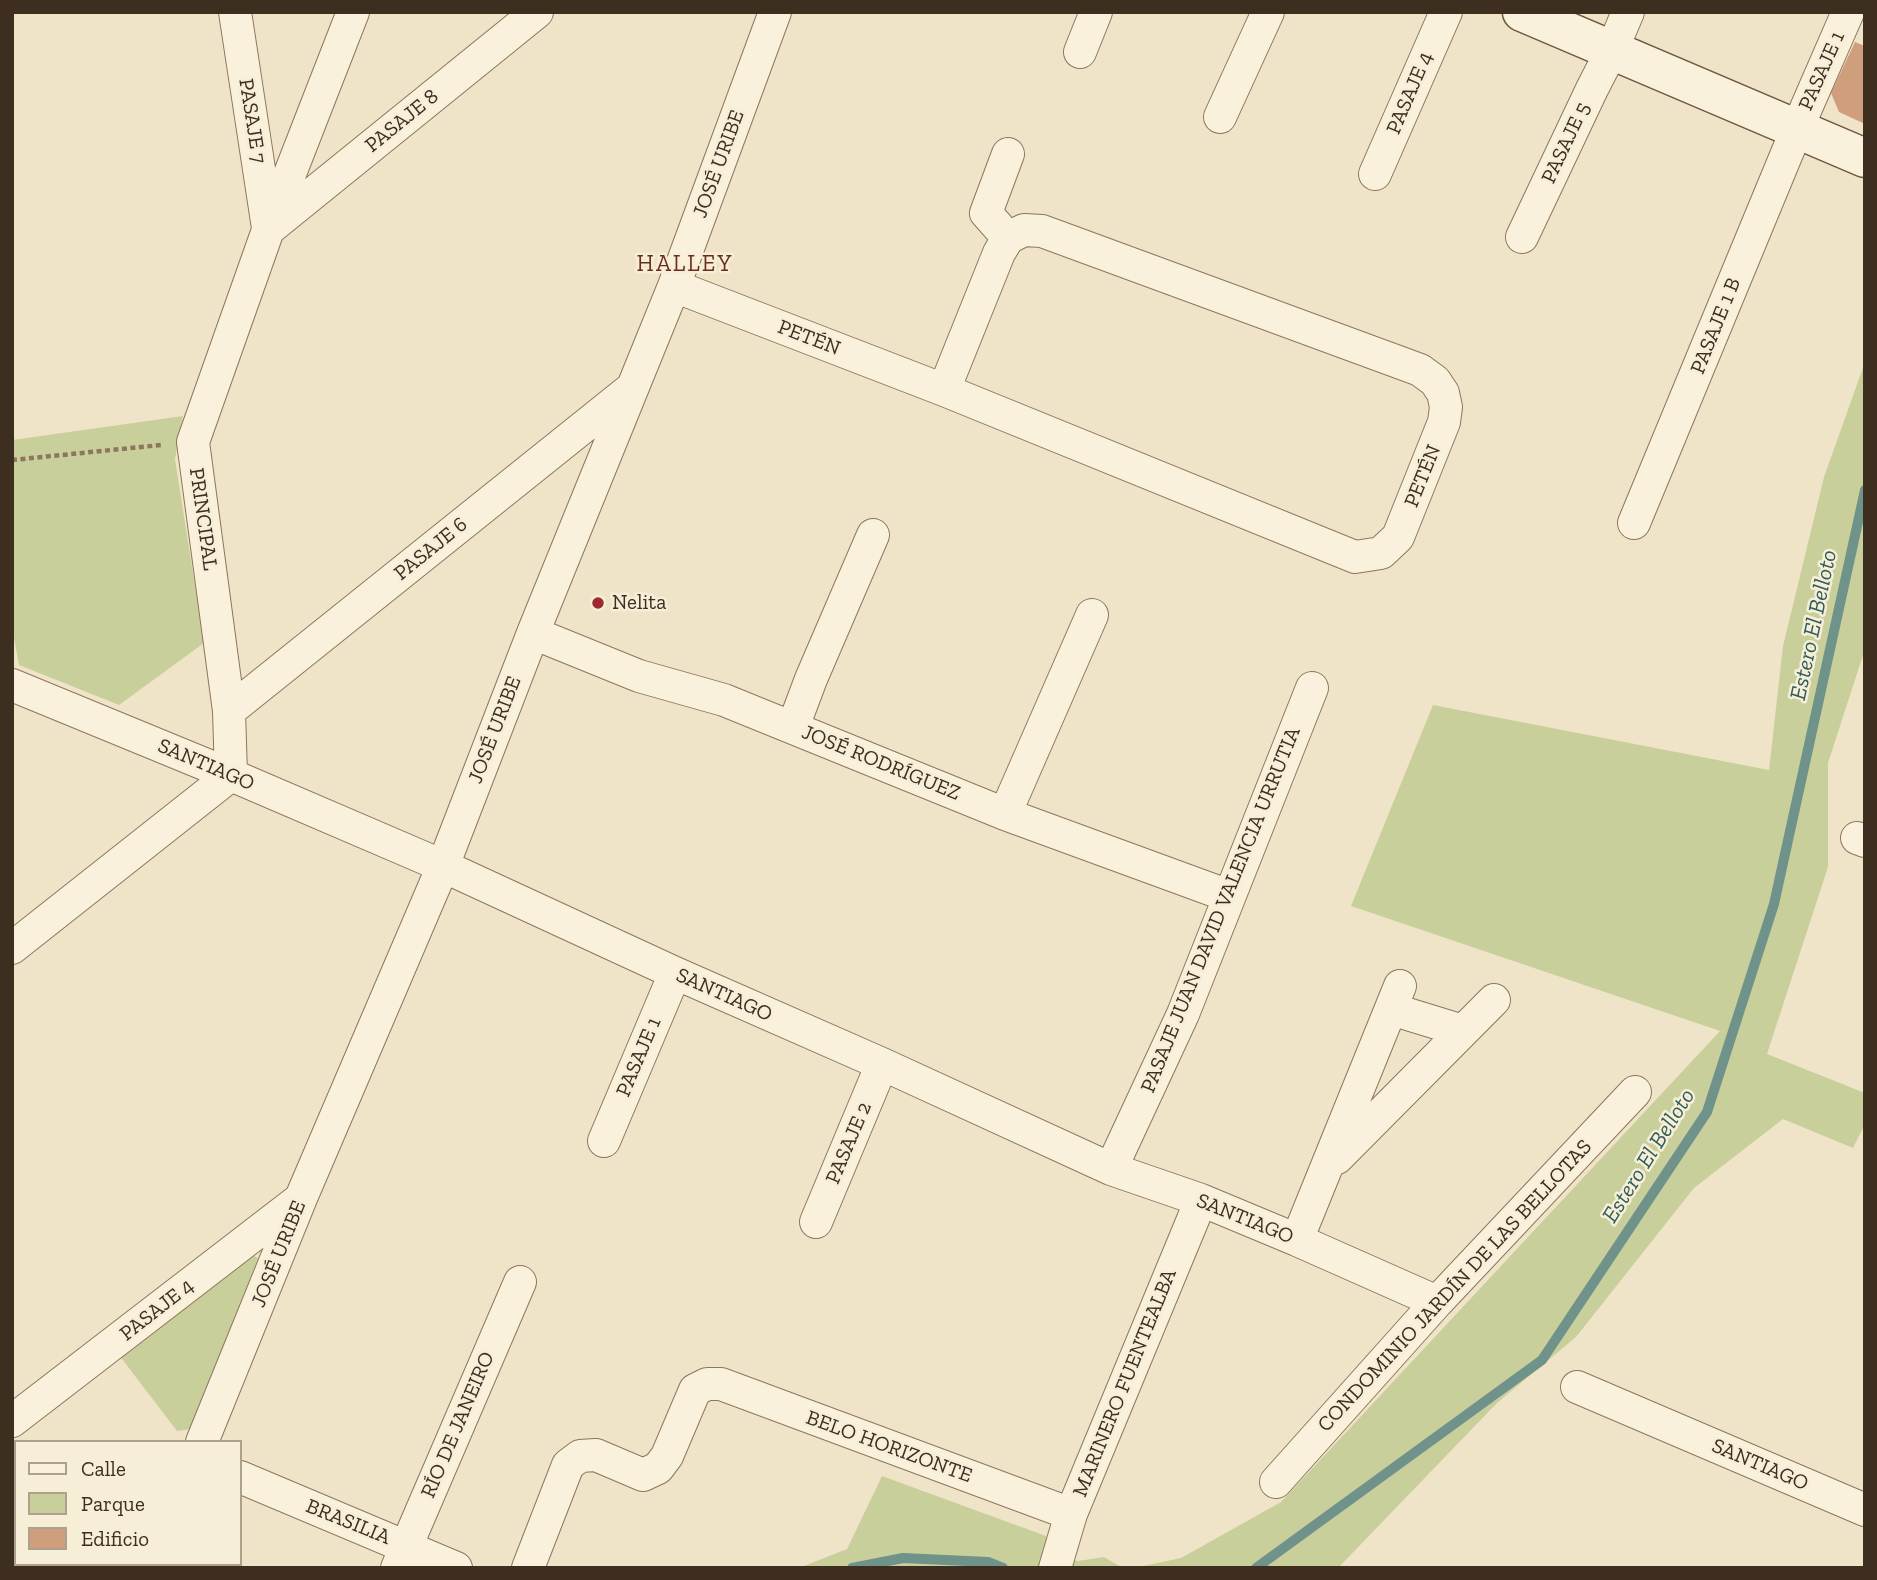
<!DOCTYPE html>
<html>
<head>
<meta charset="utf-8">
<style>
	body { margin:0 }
	#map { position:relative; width:1877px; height:1580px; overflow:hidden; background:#f0e4c8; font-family:"Zilla Slab",serif }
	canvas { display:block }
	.frame { position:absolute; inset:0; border:14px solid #3d2e20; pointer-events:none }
	.legend { position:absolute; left:14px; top:1440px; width:228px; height:126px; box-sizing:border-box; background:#f7eed8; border:2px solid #ada18e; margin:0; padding:9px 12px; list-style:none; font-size:21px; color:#3d2e20 }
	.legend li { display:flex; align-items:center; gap:14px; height:35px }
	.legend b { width:35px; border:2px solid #ada18e }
</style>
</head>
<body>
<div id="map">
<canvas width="1877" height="1580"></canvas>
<div class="frame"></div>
<ul class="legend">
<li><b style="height:9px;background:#faf1dc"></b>Calle</li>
<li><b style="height:19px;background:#c9cf9b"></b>Parque</li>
<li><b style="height:19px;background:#cf9f7d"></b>Edificio</li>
</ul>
</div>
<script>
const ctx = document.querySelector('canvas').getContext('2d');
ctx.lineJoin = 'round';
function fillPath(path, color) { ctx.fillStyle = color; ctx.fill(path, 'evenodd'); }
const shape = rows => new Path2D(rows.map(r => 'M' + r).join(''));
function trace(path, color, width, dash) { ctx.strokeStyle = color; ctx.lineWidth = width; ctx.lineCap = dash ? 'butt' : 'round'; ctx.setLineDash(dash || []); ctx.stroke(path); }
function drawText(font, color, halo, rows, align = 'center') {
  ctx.font = font + ' "Zilla Slab",serif'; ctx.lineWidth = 5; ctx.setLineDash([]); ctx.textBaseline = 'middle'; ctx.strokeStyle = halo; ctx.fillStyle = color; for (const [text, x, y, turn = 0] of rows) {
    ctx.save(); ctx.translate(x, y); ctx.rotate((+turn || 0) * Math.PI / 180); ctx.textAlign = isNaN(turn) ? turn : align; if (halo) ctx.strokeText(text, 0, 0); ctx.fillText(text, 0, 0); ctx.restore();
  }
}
fillPath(shape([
	[1865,362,1865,649,1828,763,1828,867,1767,1054,1865,1093,1865,1124,1853,1148,1783,1119,1694,1188,1576,1337,1497,1403,1338,1568,1134,1568,1181,1558,1281,1502,1720,1031,1351,906,1433,705,1769,770,1783,646,1824,477],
	[183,416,175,459,204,643,119,705,19,665,12,627,12,440],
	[250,1254,258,1258,191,1429,177,1431,119,1355],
	[882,1476,1046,1536,1048,1553,1078,1561,1104,1557,1123,1568,799,1568,847,1549]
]), '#c9cf9b');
trace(shape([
	[852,1568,903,1558,988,1562,1003,1568],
	[1256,1568,1542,1360,1707,1112,1774,904,1865,490]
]), '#6f938a', 10);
fillPath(shape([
	[1855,42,1865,46,1865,124,1839,112,1831,93]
]), '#cf9f7d');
const street = shape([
	[235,12,268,228],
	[1080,52,1096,12],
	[1220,117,1268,12],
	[1375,174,1446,12],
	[269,229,537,12],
	[1522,237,1592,89,1612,50,1628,12],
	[1008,238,986,213,1008,154],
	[674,286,944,390,1355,557,1381,553,1398,537,1444,422,1446,407,1443,393,1435,381,1420,370,1042,231,1024,230,1008,238,999,253,944,390],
	[1634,523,1797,129,1848,12],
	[533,633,639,676,724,700,1005,814,1229,896],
	[12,685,231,775,443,866,675,973,882,1064,1111,1169,1201,1200,1297,1240,1437,1302],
	[229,711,632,388],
	[793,727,811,679,873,535],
	[1005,814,1092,615],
	[1857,838,1865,841],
	[12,948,231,775,229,711,193,442,268,230,353,12],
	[1391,1009,1463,1031],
	[604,1141,675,973],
	[1337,1158,1494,1000],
	[1111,1169,1183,1014,1312,688],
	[816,1222,882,1064],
	[1297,1240,1400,986],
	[1577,1387,1865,1510],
	[12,1421,299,1200],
	[202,1442,301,1198,443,866,533,633,674,286,775,12],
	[240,1477,456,1568],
	[1276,1482,1437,1302,1635,1092],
	[152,1568,154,1564],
	[397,1568,520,1282],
	[528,1568,568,1465,580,1456,596,1455,643,1475,658,1468,667,1456,695,1390,707,1384,721,1384,1071,1514],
	[1055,1568,1071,1514,1201,1200]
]);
const secondary = shape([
	[1522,12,1865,158]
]);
trace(street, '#8d765c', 34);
trace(secondary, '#6f573f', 41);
trace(shape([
	[12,460,161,445]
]), '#8d765c', 4.5, [5, 3.5]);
trace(street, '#faf1dc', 32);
trace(secondary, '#faf1dc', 38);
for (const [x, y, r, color] of [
	[598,603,7,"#9e2a2b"]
]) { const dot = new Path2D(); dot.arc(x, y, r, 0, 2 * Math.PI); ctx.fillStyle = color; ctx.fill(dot); trace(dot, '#f7eed8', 2.5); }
drawText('21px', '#3d2e20', '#f7eed8', [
	["PASAJE 1",1822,71,-66],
	["PASAJE 4",1410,93,-67],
	["PASAJE 7",252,121,81],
	["PASAJE 8",402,121,-39],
	["PASAJE 5",1566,143,-65],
	["JOSÉ URIBE",719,164,-70],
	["PASAJE 1 B",1716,326,-68],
	["PETÉN",809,338,21],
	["PETÉN",1423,476,-68],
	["PRINCIPAL",203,519,82],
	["PASAJE 6",431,549,-39],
	["JOSÉ URIBE",495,730,-69],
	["JOSÉ RODRÍGUEZ",881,763,22],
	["SANTIAGO",206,765,23],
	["PASAJE JUAN DAVID VALENCIA URRUTIA",1221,910,-68],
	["SANTIAGO",724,995,24],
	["PASAJE 1",639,1057,-67],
	["PASAJE 2",849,1143,-67],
	["SANTIAGO",1245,1219,22],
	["JOSÉ URIBE",279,1254,-68],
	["CONDOMINIO JARDÍN DE LAS BELLOTAS",1455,1286,-47],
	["PASAJE 4",157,1310,-38],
	["MARINERO FUENTEALBA",1125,1383,-68],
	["RÍO DE JANEIRO",458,1425,-67],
	["BELO HORIZONTE",889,1447,20],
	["SANTIAGO",1760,1465,23],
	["BRASILIA",348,1522,22]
]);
drawText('21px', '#3d2e20', '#f7eed8', [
	["Nelita",612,603]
], 'left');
ctx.letterSpacing = '2px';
drawText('23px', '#6b2e1e', '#f7eed8', [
	["HALLEY",685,264]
]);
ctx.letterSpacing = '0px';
drawText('italic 23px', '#2f5d5a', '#f7eed8', [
	["Estero El Belloto",1814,625,-78],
	["Estero El Belloto",1649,1156,-58]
]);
</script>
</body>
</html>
